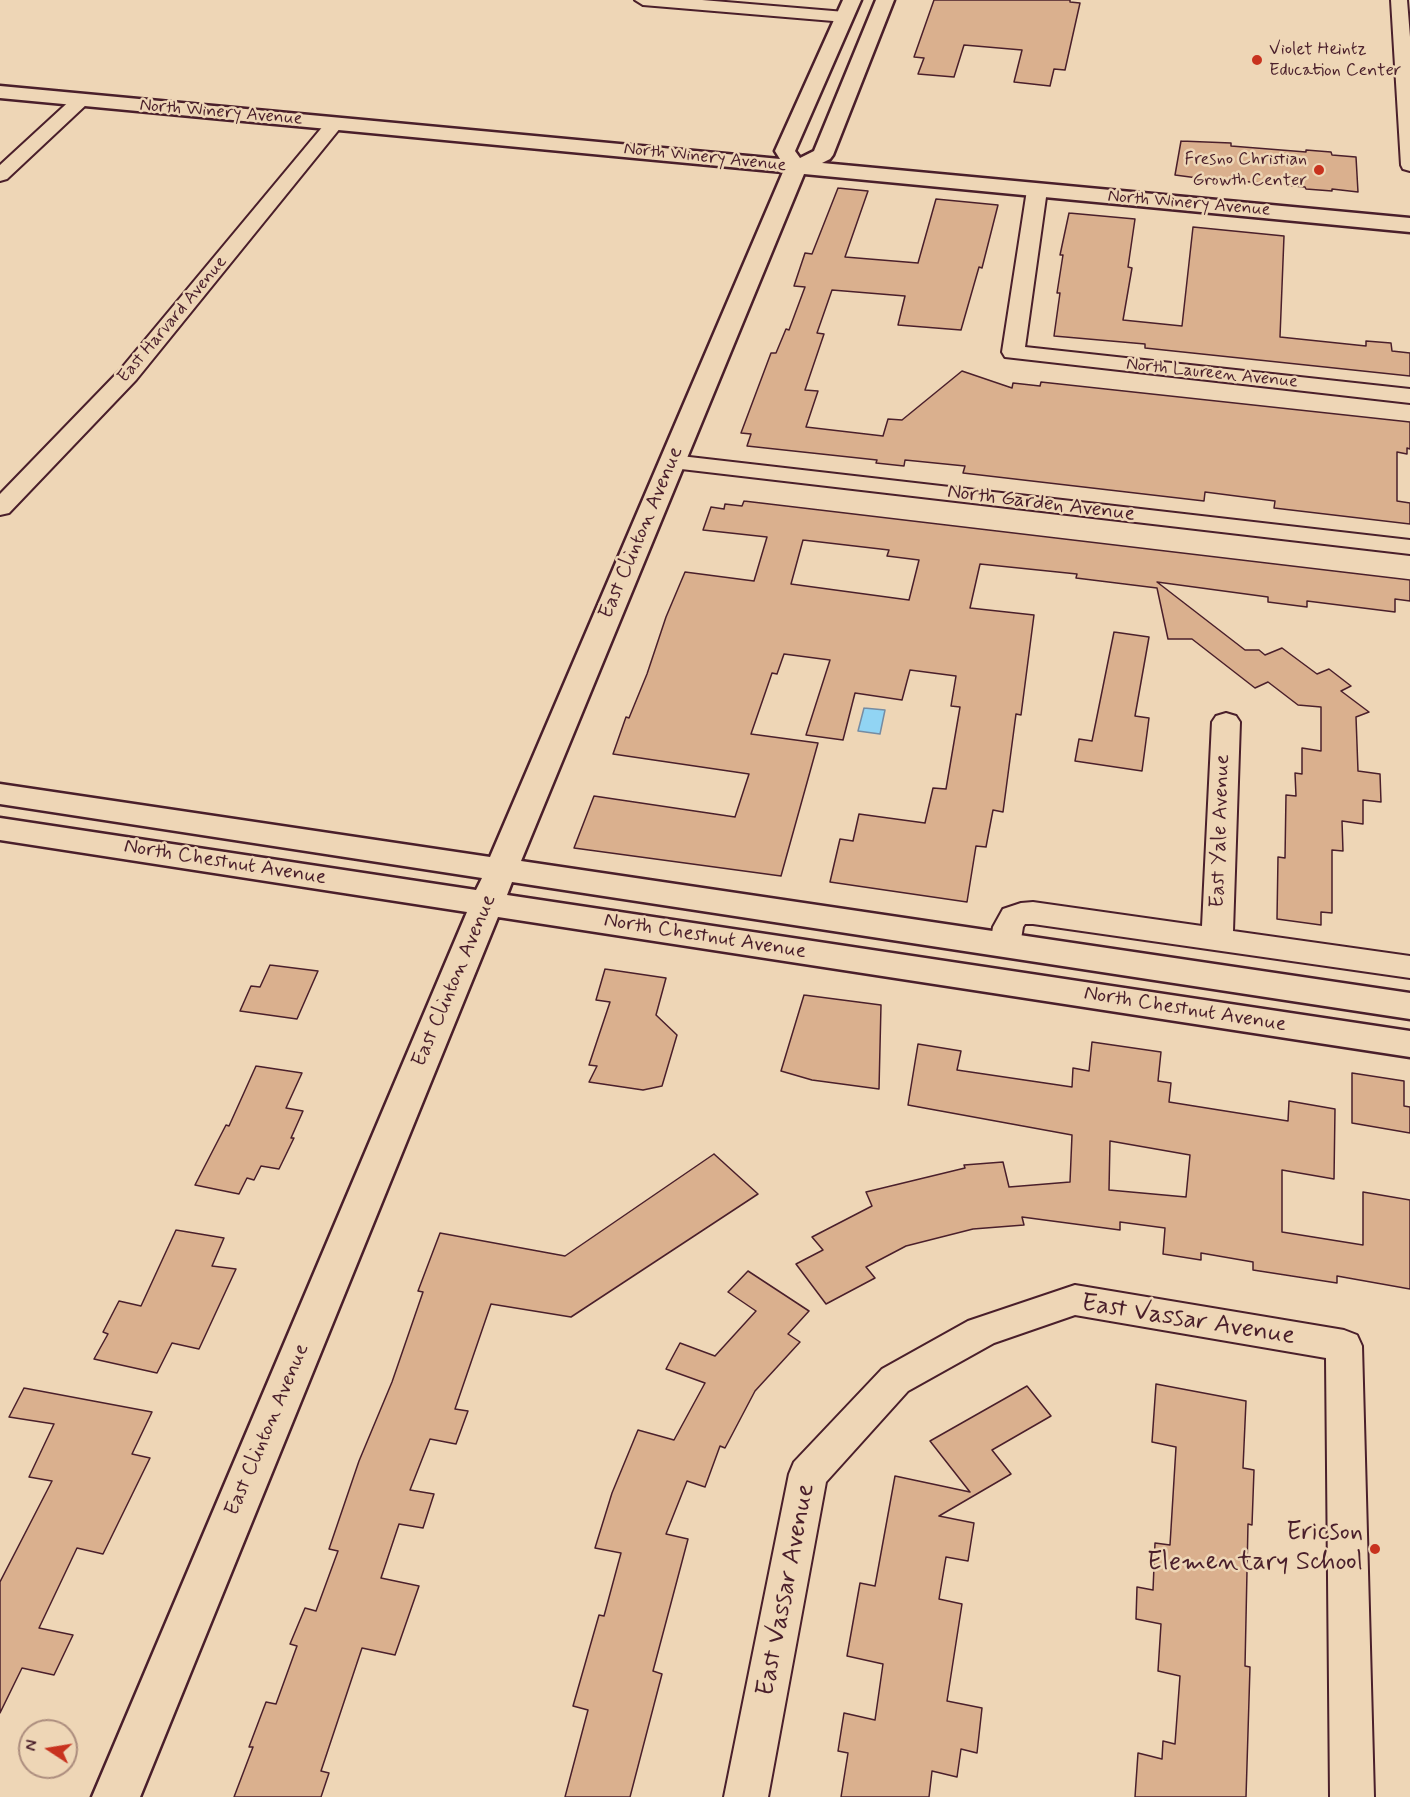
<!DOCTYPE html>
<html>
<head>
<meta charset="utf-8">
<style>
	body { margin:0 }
	#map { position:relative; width:1410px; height:1797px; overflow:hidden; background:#eed6b6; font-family:Mynerve,sans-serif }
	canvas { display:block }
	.north { position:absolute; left:18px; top:1719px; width:60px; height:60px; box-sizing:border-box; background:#eed6b6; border:2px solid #ac8d7e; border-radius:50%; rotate:282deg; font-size:16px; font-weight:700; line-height:24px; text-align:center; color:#4a1f2b }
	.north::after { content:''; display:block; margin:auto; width:21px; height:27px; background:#c8321e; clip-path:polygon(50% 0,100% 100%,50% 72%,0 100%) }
</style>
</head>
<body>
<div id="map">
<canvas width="1410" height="1797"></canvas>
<div class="north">N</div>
</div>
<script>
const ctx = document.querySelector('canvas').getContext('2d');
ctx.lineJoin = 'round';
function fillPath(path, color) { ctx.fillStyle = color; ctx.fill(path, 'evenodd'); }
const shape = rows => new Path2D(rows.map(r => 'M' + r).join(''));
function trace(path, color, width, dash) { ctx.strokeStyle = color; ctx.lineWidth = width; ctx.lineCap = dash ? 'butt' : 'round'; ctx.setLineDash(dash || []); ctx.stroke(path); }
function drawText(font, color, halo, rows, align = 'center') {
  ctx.font = font + ' Mynerve,sans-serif'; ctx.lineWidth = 5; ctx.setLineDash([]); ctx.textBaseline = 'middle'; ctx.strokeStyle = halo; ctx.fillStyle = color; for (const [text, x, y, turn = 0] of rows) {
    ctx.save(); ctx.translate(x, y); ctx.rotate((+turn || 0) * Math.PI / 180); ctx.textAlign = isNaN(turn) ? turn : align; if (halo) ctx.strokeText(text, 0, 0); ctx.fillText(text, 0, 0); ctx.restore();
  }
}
const water = shape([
	[864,708,885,710,880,734,858,731,864,708]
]);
fillPath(water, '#91d4f3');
trace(water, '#758ca3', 1.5);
const building = shape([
	[934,0,1070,0,1070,2,1080,3,1065,70,1054,69,1050,86,1014,82,1022,50,964,45,954,77,918,74,924,58,914,57,934,0],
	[1181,141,1231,143,1231,146,1306,152,1306,150,1331,152,1332,155,1356,157,1358,192,1332,189,1332,191,1306,189,1305,187,1229,180,1228,182,1175,175,1181,141],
	[838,188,868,191,845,257,918,263,936,199,998,205,982,268,979,267,961,330,898,325,905,296,832,290,817,333,824,334,805,390,818,391,806,427,883,436,888,419,902,420,962,371,1012,388,1013,383,1040,386,1041,382,1410,422,1410,449,1407,448,1407,454,1397,452,1397,501,1410,503,1410,524,1274,508,1275,501,1205,492,1204,501,963,473,965,466,905,460,904,466,876,463,877,460,747,446,751,434,741,433,771,353,776,353,786,329,789,330,805,287,794,286,805,253,812,254,838,188],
	[1069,213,1135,219,1128,267,1132,268,1123,320,1182,326,1193,227,1284,236,1280,337,1366,346,1366,341,1391,343,1392,351,1410,353,1410,376,1145,348,1145,344,1054,336,1060,293,1057,293,1063,255,1060,255,1069,213],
	[744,501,1410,580,1410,601,1395,599,1395,612,1307,601,1307,607,1268,602,1268,597,1157,582,1245,650,1259,650,1265,655,1282,648,1317,674,1329,669,1351,686,1341,691,1369,712,1356,717,1358,771,1380,774,1381,802,1363,800,1363,824,1342,821,1343,851,1332,850,1332,913,1321,912,1321,925,1277,919,1278,857,1285,858,1286,795,1296,796,1295,773,1302,774,1302,748,1321,751,1321,707,1298,705,1268,682,1255,688,1192,639,1168,639,1157,588,1076,578,1077,574,980,564,970,608,1034,615,1021,715,1016,714,1003,812,993,810,986,847,976,846,967,902,830,882,840,839,853,841,859,814,925,823,933,788,946,789,960,707,951,706,956,676,910,670,902,700,855,693,843,740,806,735,830,660,784,654,777,674,772,673,751,734,818,743,781,876,574,848,594,796,735,817,749,774,613,754,626,717,629,718,647,674,666,617,685,572,754,581,767,537,703,530,711,507,724,509,725,504,742,506,744,501],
	[803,540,889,550,887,556,919,560,909,600,791,584,803,540],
	[1114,632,1149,637,1135,716,1149,718,1142,771,1075,761,1079,739,1092,741,1114,632],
	[270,965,318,971,297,1019,240,1011,251,986,260,987,270,965],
	[605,969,666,978,656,1015,677,1035,662,1086,643,1090,589,1082,597,1066,589,1065,610,1002,596,1000,605,969],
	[804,995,881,1005,879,1089,812,1080,781,1071,804,995],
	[1092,1042,1161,1052,1158,1081,1171,1083,1169,1102,1288,1121,1289,1101,1335,1109,1334,1179,1282,1170,1282,1232,1363,1245,1363,1192,1410,1200,1410,1289,1337,1276,1337,1283,1253,1270,1253,1262,1201,1253,1201,1260,1163,1254,1165,1228,1120,1222,1120,1230,1022,1217,1024,1225,973,1229,906,1246,866,1267,875,1278,826,1304,796,1264,823,1250,812,1237,872,1206,866,1192,965,1168,964,1165,1003,1162,1009,1187,1070,1182,1072,1135,908,1105,918,1044,961,1051,957,1070,1072,1087,1073,1068,1089,1071,1092,1042],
	[1110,1141,1190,1155,1186,1197,1109,1190,1110,1141],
	[256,1066,302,1073,286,1108,303,1111,291,1138,294,1138,279,1169,261,1166,254,1180,247,1178,239,1194,195,1185,226,1125,229,1126,256,1066],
	[1352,1073,1404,1081,1404,1106,1410,1107,1410,1133,1352,1123,1352,1073],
	[714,1154,758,1194,571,1317,491,1304,455,1409,468,1411,456,1444,430,1439,410,1490,434,1494,423,1528,399,1524,381,1578,419,1586,395,1655,362,1648,321,1771,329,1773,321,1797,234,1797,253,1747,249,1747,266,1702,276,1704,297,1646,290,1644,305,1608,316,1611,338,1551,329,1549,359,1461,392,1382,423,1292,418,1291,440,1233,565,1256,714,1154],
	[176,1230,224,1238,212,1266,236,1269,199,1349,172,1343,157,1373,94,1359,108,1334,103,1332,119,1301,141,1306,176,1230],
	[748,1271,809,1311,788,1334,800,1342,755,1391,725,1448,720,1446,705,1487,687,1481,666,1534,688,1539,653,1671,662,1674,630,1797,565,1797,588,1710,573,1706,599,1615,604,1616,621,1553,595,1548,612,1493,638,1430,674,1440,705,1383,666,1369,680,1343,715,1356,756,1311,728,1292,748,1271],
	[1156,1384,1246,1401,1243,1468,1254,1470,1252,1525,1248,1524,1245,1666,1250,1667,1246,1797,1135,1797,1138,1753,1162,1759,1163,1741,1175,1744,1180,1676,1158,1671,1161,1624,1136,1619,1137,1587,1153,1590,1155,1543,1170,1545,1176,1447,1152,1442,1156,1384],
	[1027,1386,1051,1416,992,1450,1011,1474,939,1516,974,1523,968,1561,946,1557,939,1599,962,1604,947,1701,982,1708,977,1753,961,1749,957,1777,932,1771,929,1797,841,1797,848,1753,838,1751,844,1713,875,1720,883,1664,847,1656,860,1583,875,1586,895,1476,970,1492,930,1441,1027,1386],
	[24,1388,152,1412,132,1454,150,1458,103,1554,77,1548,39,1628,73,1635,54,1675,22,1668,0,1713,0,1582,52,1481,29,1477,54,1424,9,1417,24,1388]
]);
fillPath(building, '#dab08e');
trace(building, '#4a1f2b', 1.5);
const street = shape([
	[635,0,702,0,845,12,853,17,845,22,643,5,635,0],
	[1391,0,1407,0,1410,37,1410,171,1403,169,1401,165,1391,0],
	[81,95,87,96,90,100,87,104,7,179,0,181,0,165,75,96,81,95],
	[335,118,341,119,344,123,341,127,136,380,9,513,0,515,0,494,120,370,329,119,335,118],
	[1037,184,1044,186,1047,190,1025,347,1410,389,1410,403,1005,357,1002,352,1027,190,1030,186,1037,184],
	[672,455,1410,540,1410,554,664,467,660,462,664,457,672,455],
	[1226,713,1236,716,1240,722,1233,931,1410,956,1410,978,1033,924,1025,924,1023,927,1020,945,1016,953,1005,956,994,953,990,945,993,927,1003,909,1021,903,1033,902,1202,926,1212,722,1216,716,1226,713],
	[1075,1285,1344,1330,1357,1335,1362,1346,1374,1797,1330,1797,1326,1358,1075,1315,994,1343,908,1391,826,1482,768,1797,724,1797,789,1474,794,1462,882,1369,968,1321,1075,1285]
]);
const secondary = shape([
	[843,0,861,0,795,151,800,158,814,151,876,0,894,0,833,155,830,159,822,163,1410,218,1410,232,804,174,521,861,1410,993,1410,1019,512,882,507,895,1410,1031,1410,1057,498,917,140,1797,92,1797,467,912,0,840,0,818,476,890,482,878,0,804,0,784,490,857,783,172,0,98,0,86,780,159,775,151,843,0]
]);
trace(street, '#4a1f2b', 4);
trace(secondary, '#4a1f2b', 5);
fillPath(street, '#eed6b6');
fillPath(secondary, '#eed6b6');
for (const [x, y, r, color] of [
	[1257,60,6,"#c8321e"],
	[1319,170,6,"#c8321e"],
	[1375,1549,6,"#c8321e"]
]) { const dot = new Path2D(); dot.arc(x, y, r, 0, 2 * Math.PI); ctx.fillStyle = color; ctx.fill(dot); trace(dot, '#eed6b6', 2); }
drawText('18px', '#4a1f2b', '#eed6b6', [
	["Violet Heintz",1269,50],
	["Education Center",1269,71],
	["Fresno Christian",1307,160,"right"],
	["Growth Center",1307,181,"right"]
], 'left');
drawText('18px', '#4a1f2b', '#eed6b6', [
	["North Winery Avenue",221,113,5],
	["North Winery Avenue",705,158,6],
	["North Winery Avenue",1189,204,5],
	["East Harvard Avenue",173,320,-50],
	["North Laureen Avenue",1212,374,6]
]);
drawText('21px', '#4a1f2b', '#eed6b6', [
	["North Garden Avenue",1041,504,7],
	["East Clinton Avenue",642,533,-67],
	["East Yale Avenue",1221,831,-88],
	["North Chestnut Avenue",225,863,9],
	["North Chestnut Avenue",705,937,9],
	["East Clinton Avenue",455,981,-67],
	["North Chestnut Avenue",1185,1010,9],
	["East Clinton Avenue",268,1430,-67]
]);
drawText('26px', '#4a1f2b', '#eed6b6', [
	["East Vassar Avenue",1188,1321,9],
	["East Vassar Avenue",787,1590,-79]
]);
drawText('26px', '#4a1f2b', '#eed6b6', [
	["Ericson",1363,1534],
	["Elementary School",1363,1564]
], 'right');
</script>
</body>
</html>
